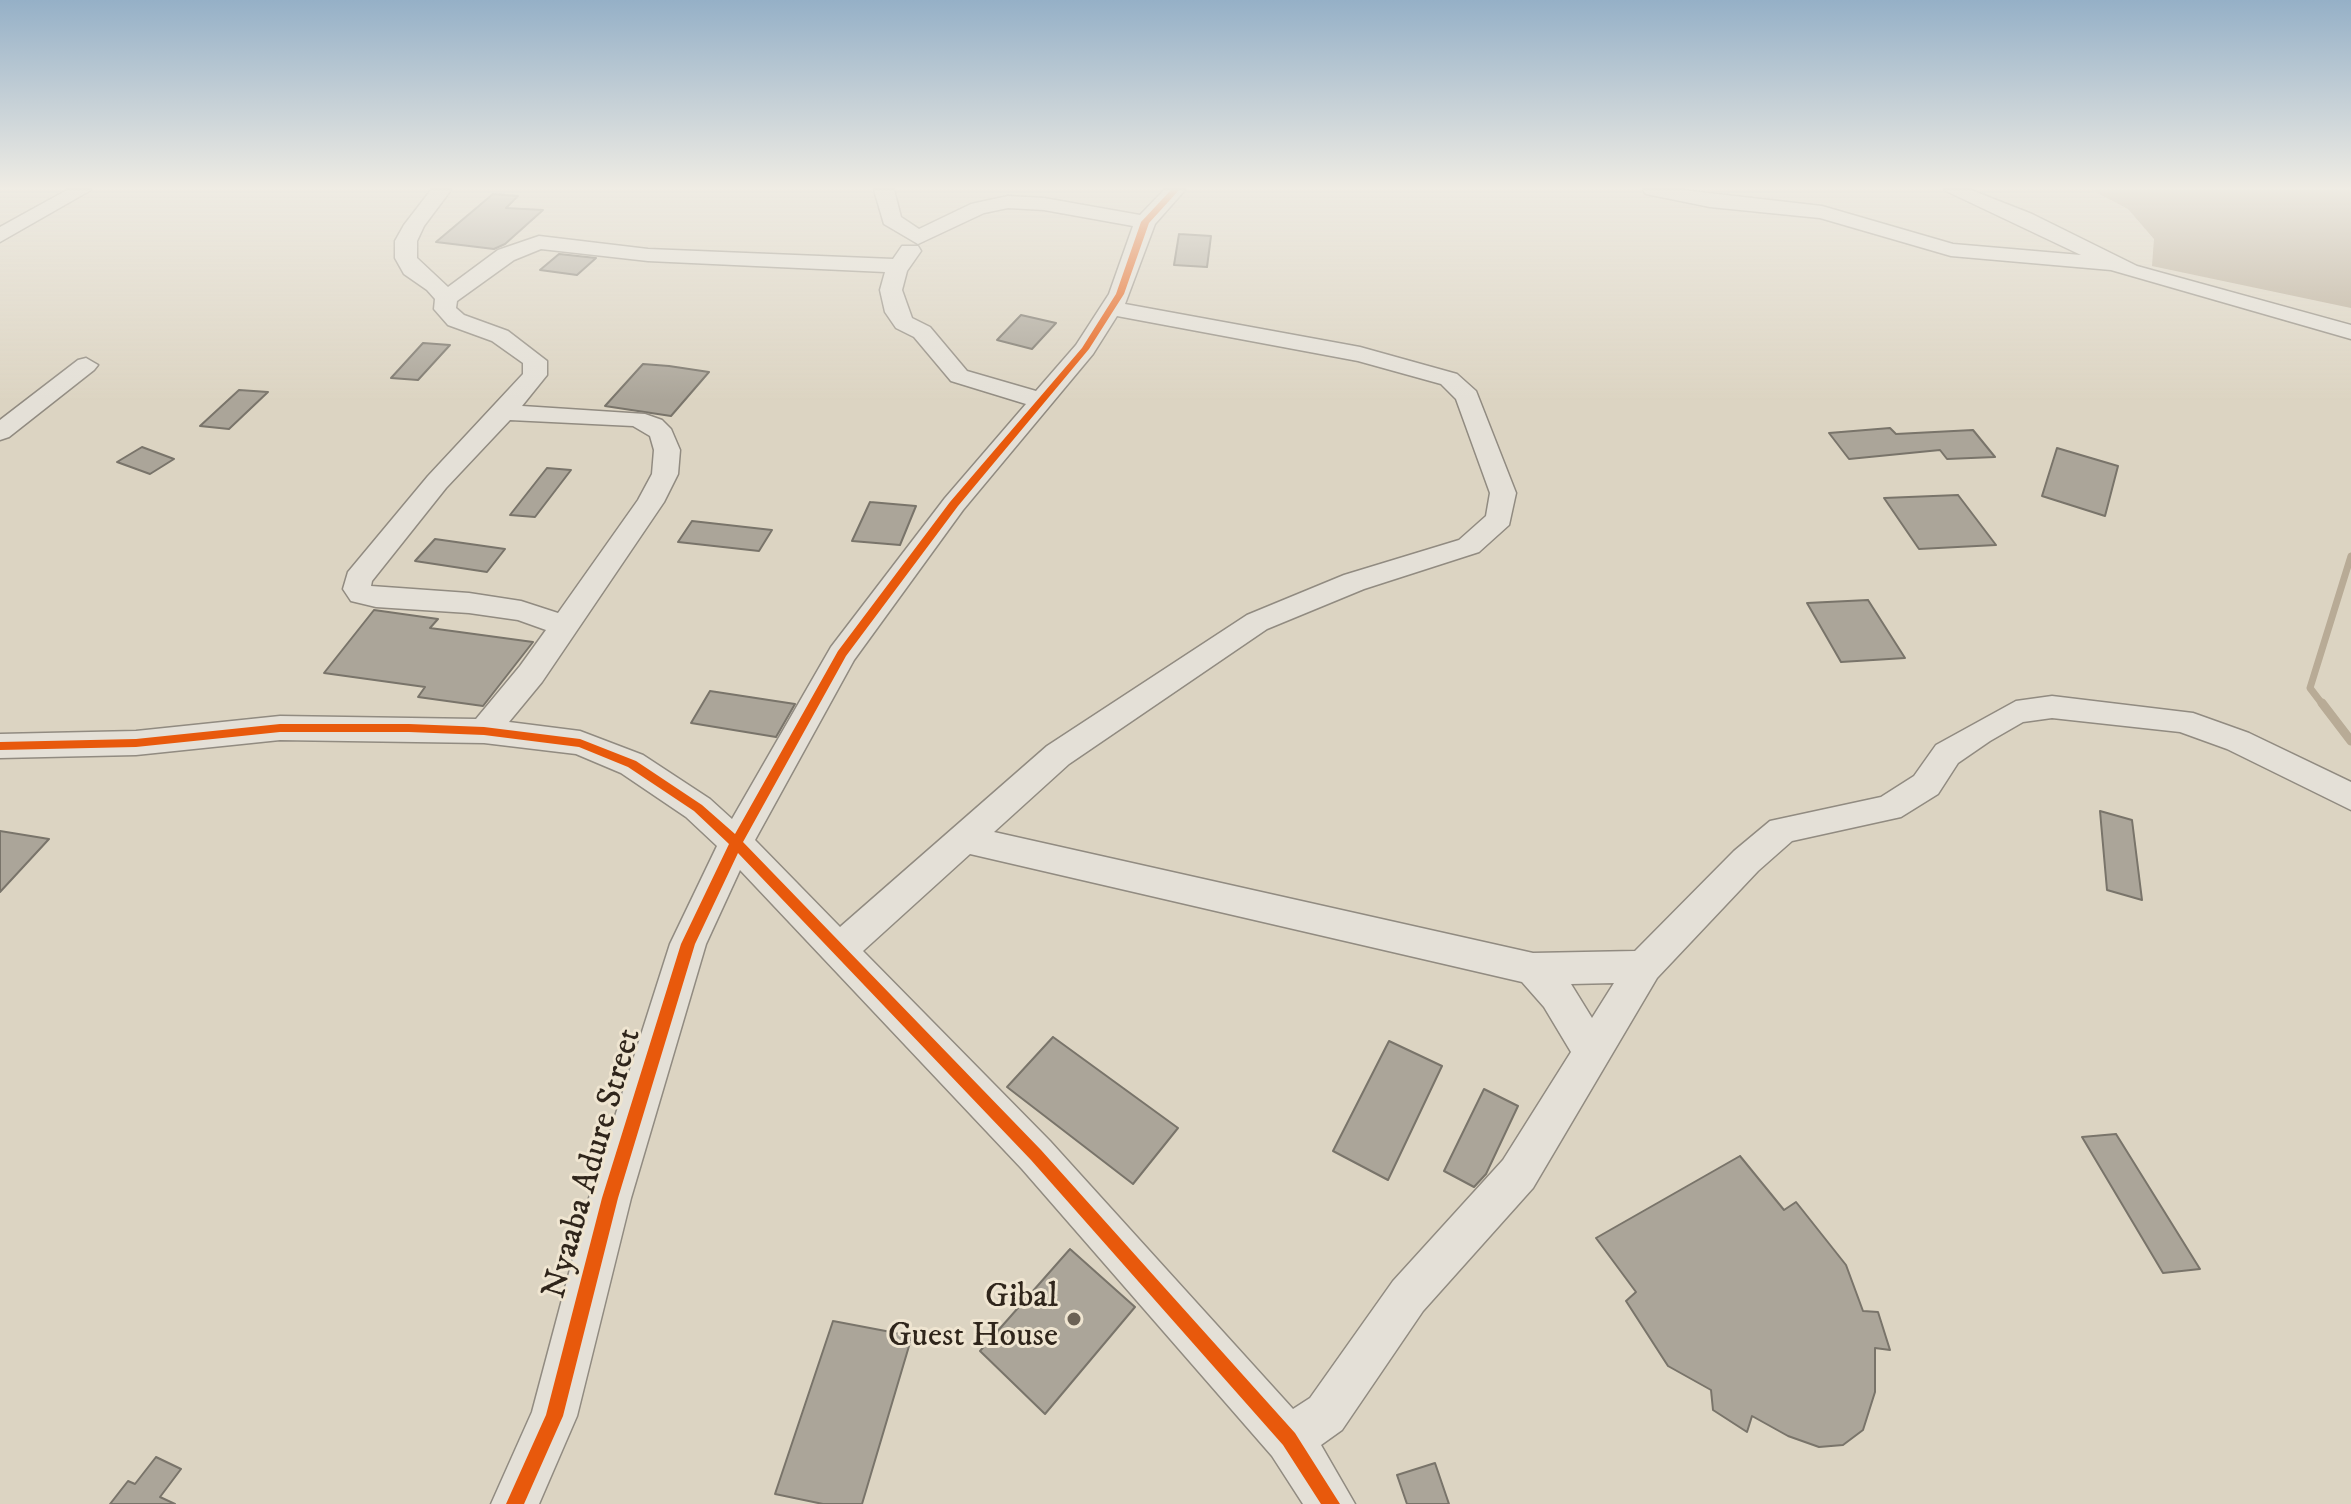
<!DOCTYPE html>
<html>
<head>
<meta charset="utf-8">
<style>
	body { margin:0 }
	canvas { display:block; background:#dcd4c2 }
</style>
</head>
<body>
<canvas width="2351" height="1504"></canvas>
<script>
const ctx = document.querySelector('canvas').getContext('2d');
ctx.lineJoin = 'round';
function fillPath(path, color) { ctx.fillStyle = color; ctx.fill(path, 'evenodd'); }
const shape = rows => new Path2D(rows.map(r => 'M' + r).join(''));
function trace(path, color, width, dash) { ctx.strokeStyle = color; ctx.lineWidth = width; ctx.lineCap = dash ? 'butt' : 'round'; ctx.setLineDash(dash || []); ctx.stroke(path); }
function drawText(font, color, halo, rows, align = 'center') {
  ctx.font = font + ' "IM FELL DW Pica",serif'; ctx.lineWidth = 6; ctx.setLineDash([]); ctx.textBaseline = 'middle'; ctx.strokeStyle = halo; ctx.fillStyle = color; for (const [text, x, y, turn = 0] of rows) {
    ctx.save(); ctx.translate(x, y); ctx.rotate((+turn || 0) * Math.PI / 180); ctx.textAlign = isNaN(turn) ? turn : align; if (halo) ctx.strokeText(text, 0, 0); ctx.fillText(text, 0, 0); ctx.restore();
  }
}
fillPath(shape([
	[2092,190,2351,190,2351,308,2152,266,2154,239,2128,209]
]), '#b8ab96');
trace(shape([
	[2323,705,2310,688,2351,556]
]), '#b8ab96', 7);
trace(shape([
	[2322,703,2351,741]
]), '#b8ab96', 9);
const building = shape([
	[493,194,518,196,506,208,543,210,505,244,494,249,436,242,493,194],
	[1179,234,1211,236,1207,267,1174,265,1179,234],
	[559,254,596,258,577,275,540,270,559,254],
	[1021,315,1056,323,1032,349,997,340,1021,315],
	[423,343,450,345,418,380,391,378,423,343],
	[643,364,669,366,709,372,671,416,605,406,643,364],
	[239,390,268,392,229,429,200,426,239,390],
	[1890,428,1896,434,1973,430,1995,457,1947,459,1940,450,1849,459,1829,433,1890,428],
	[142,447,174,459,150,474,117,462,142,447],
	[2057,448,2118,466,2105,516,2042,496,2057,448],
	[547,468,571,470,535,517,510,515,547,468],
	[1958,495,1996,545,1919,549,1884,498,1958,495],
	[870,502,916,506,900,545,852,541,870,502],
	[692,521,772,530,759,551,678,542,692,521],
	[435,539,505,549,487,572,415,561,435,539],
	[1868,600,1905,658,1841,662,1807,603,1868,600],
	[374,610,438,619,430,628,533,642,483,706,418,697,425,687,324,673,374,610],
	[710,691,795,704,776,737,691,723,710,691],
	[2100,811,2132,820,2142,900,2107,890,2100,811],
	[0,831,49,839,0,892,0,831],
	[1053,1037,1178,1128,1133,1184,1007,1087,1053,1037],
	[1389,1041,1442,1066,1388,1180,1333,1151,1389,1041],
	[1484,1089,1518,1106,1486,1174,1474,1187,1444,1171,1484,1089],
	[2116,1134,2200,1269,2163,1273,2082,1137,2116,1134],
	[1740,1156,1784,1210,1796,1202,1846,1265,1863,1311,1878,1312,1890,1350,1875,1348,1875,1392,1863,1430,1843,1445,1819,1447,1788,1436,1752,1416,1747,1432,1713,1410,1711,1390,1668,1366,1626,1301,1636,1292,1596,1238,1740,1156],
	[1070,1249,1135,1307,1045,1414,980,1351,1070,1249],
	[833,1321,912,1336,862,1504,823,1504,775,1494,833,1321],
	[156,1457,181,1469,160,1497,175,1504,110,1504,128,1481,135,1484,156,1457],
	[1435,1463,1449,1504,1407,1504,1397,1475,1435,1463]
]);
fillPath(building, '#aba599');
trace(building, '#79746a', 2);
const minor = shape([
	[67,190,91,190,0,242,0,227,67,190],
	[431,190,451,190,424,226,417,241,417,258,448,287,498,250,539,236,648,249,893,259,902,246,918,246,921,251,907,271,902,290,912,318,930,327,967,371,1036,391,1076,345,1109,294,1133,226,1044,210,1008,208,984,213,918,244,884,224,874,190,894,190,901,217,919,229,971,204,1008,196,1044,198,1140,215,1164,190,1185,190,1155,224,1125,304,1360,347,1457,374,1476,391,1516,493,1509,525,1479,552,1364,589,1267,629,1069,764,994,832,1533,953,1635,951,1734,851,1770,821,1881,797,1914,776,1936,745,2016,701,2052,696,2193,713,2249,733,2351,782,2351,810,2227,749,2180,732,2052,718,2023,722,1990,741,1958,763,1938,794,1901,817,1792,841,1758,871,1657,978,1533,1188,1423,1311,1342,1430,1321,1445,1355,1504,1303,1504,1272,1456,1022,1169,740,870,706,944,631,1198,577,1416,539,1504,491,1504,532,1412,589,1198,670,944,717,846,686,817,621,773,576,754,484,743,280,740,136,755,0,758,0,734,136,731,280,716,476,719,520,666,546,630,518,620,469,613,376,607,351,601,343,589,348,572,428,476,523,374,523,363,492,341,448,325,434,309,435,299,427,290,404,274,395,258,395,241,404,225,431,190],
	[541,249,648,261,885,272,880,290,885,312,896,328,914,337,951,381,1026,404,945,498,831,647,732,819,710,799,643,755,580,731,509,722,542,682,664,502,678,474,680,450,671,429,662,420,645,414,522,406,547,375,547,361,508,331,464,315,456,308,457,301,514,260,541,249],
	[1117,316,1358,361,1441,384,1456,399,1490,493,1486,516,1459,540,1344,575,1247,615,1047,746,840,927,755,840,854,660,963,510,1093,354,1117,316],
	[510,420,633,426,650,436,654,450,652,474,638,500,558,613,521,601,469,593,371,586,372,581,446,488,510,420],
	[970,854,1522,982,1544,1007,1571,1052,1503,1160,1393,1281,1310,1398,1293,1409,1050,1141,863,951,970,854],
	[1614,983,1592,1018,1571,984,1614,983],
	[1643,190,1682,190,1822,206,1953,244,2081,255,1944,190,1971,190,2032,214,2137,266,2351,325,2351,339,2111,270,1951,256,1820,218,1710,207,1646,194,1643,190],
	[86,358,98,365,94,370,9,437,0,440,0,420,78,360,86,358]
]);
trace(minor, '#918b81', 3);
fillPath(minor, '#e4e0d7');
fillPath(shape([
	[1171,190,1179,190,1149,223,1124,294,1089,349,958,506,846,656,743,842,1041,1150,1295,1433,1340,1504,1321,1504,1283,1445,1031,1160,738,853,695,944,618,1198,563,1416,524,1504,506,1504,546,1415,602,1198,681,944,729,844,694,811,628,767,579,747,484,735,409,732,280,732,136,747,0,750,0,742,136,739,280,724,409,724,484,727,580,739,636,761,702,805,735,834,838,651,950,502,1082,348,1116,294,1141,222,1171,190]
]), '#e8590c');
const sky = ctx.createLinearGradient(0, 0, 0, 400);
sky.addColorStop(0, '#95b0c7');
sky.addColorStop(0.47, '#efece4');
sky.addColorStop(1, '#efece400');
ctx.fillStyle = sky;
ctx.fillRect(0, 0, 2351, 400);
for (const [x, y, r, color] of [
	[1074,1319,8,"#6c6255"]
]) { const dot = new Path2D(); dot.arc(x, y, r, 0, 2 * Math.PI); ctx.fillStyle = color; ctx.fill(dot); trace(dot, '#efe5d1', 3); }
drawText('34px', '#2f251b', '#efe5d1', [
	["Nyaaba Adure Street",594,1164,-74]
]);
drawText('34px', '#2f251b', '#efe5d1', [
	["Gibal",1058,1299],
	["Guest House",1058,1338]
], 'right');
</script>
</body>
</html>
